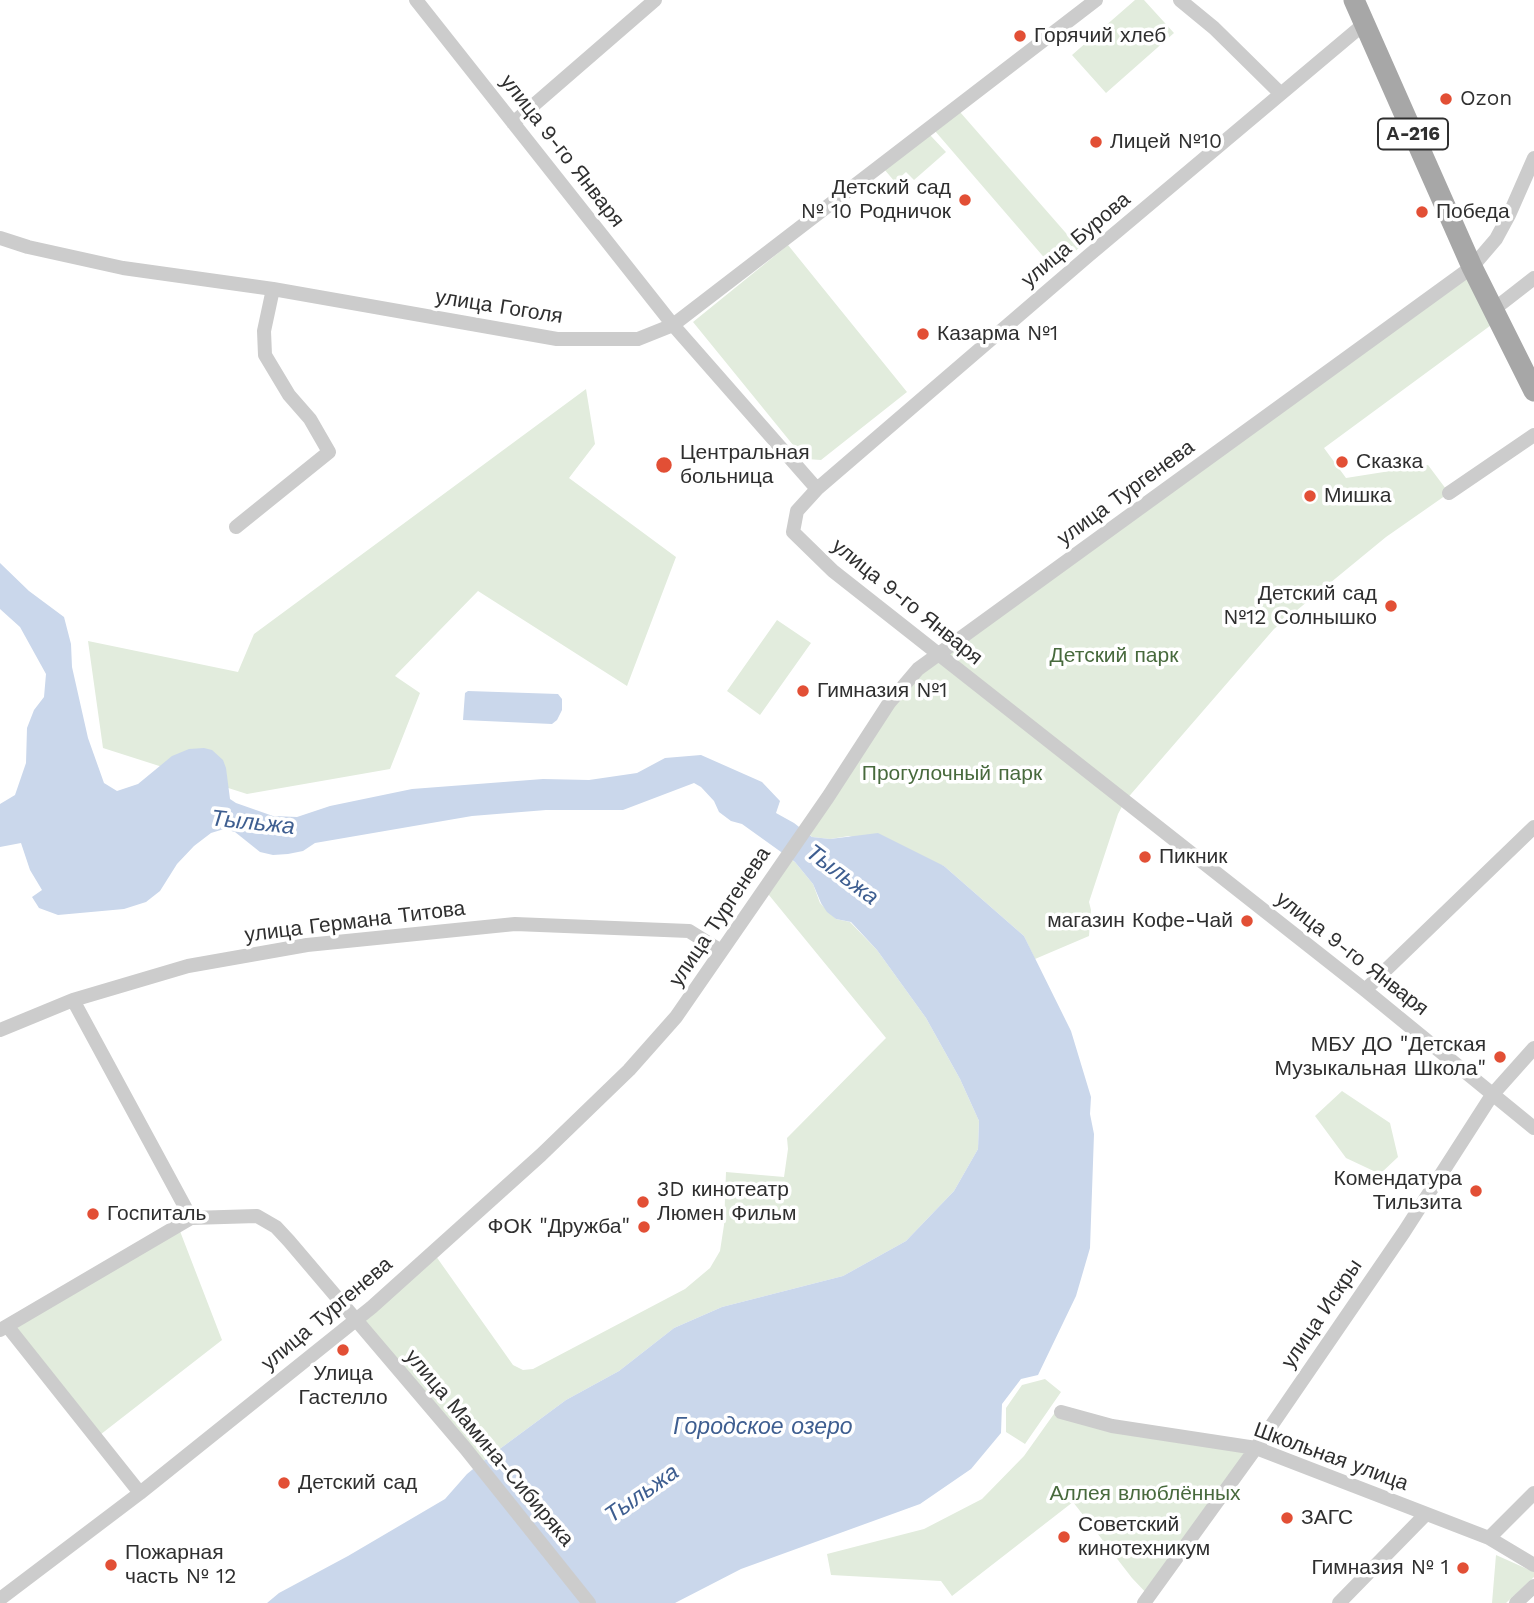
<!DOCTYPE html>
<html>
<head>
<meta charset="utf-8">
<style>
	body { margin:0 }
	canvas { display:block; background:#fff }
</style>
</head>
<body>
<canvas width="1534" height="1603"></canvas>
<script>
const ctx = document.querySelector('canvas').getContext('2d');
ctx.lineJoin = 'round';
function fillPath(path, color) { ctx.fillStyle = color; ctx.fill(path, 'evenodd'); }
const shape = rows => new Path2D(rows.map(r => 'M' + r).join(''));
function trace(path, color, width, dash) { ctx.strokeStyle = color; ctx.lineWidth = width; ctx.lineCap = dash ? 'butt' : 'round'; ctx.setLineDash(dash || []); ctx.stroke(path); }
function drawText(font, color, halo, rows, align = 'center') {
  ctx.font = font + ' "Work Sans",sans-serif'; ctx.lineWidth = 7; ctx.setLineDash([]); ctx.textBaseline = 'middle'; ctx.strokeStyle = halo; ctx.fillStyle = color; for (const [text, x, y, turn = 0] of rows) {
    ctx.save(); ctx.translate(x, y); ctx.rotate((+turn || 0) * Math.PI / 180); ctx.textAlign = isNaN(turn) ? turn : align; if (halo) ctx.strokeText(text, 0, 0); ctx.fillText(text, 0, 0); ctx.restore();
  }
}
fillPath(shape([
	[1135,0,1144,0,1174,33,1106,93,1072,55],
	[960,112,1079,248,1054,269,935,131],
	[930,135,946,152,914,180,906,172,895,182,884,169],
	[788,245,907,392,821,460,807,459,802,456,693,322],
	[1472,267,1498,320,1324,448,1346,478,1428,465,1449,493,1386,537,1274,629,1125,801,1118,814,1089,902,1091,910,1089,936,1035,959,1024,936,944,866,849,836,830,839,812,837,804,830,918,669],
	[586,389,595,444,569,478,676,557,627,686,478,591,395,676,420,693,390,769,247,794,103,748,88,641,238,672,254,634],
	[777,620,811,643,760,715,727,691],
	[786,857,795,862,813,884,820,903,836,919,850,922,877,950,926,1018,960,1079,979,1121,978,1149,954,1191,906,1241,843,1276,722,1307,674,1328,619,1371,566,1400,478,1465,355,1321,433,1252,513,1365,523,1370,533,1369,685,1289,710,1268,720,1251,724,1225,726,1172,784,1177,788,1149,787,1138,886,1038,764,889],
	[1342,1091,1390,1123,1398,1157,1380,1174,1346,1158,1315,1116],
	[178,1226,222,1340,96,1438,8,1327],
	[1045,1379,1061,1392,1025,1444,1006,1432,1006,1408,1022,1385],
	[1056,1411,1256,1448,1150,1597,1132,1578,1073,1502,952,1596,941,1581,831,1575,827,1554,924,1529,982,1499,1024,1456],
	[1496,1555,1534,1572,1534,1577,1506,1603,1492,1603]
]), '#e2ecdd');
fillPath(shape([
	[0,563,29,591,64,617,71,644,72,667,88,738,104,783,117,791,138,784,172,756,189,749,204,748,212,750,223,760,226,768,230,799,236,803,273,816,297,817,330,806,412,789,543,779,589,780,637,773,665,758,701,755,762,782,780,801,776,813,794,823,812,837,830,839,878,833,944,866,1024,936,1071,1031,1091,1097,1090,1114,1094,1134,1090,1248,1076,1296,1038,1375,1021,1379,1002,1404,1001,1433,971,1469,920,1504,741,1569,675,1603,267,1603,279,1593,348,1556,445,1499,467,1474,478,1465,566,1400,619,1371,674,1328,722,1307,843,1276,906,1241,954,1191,978,1149,979,1121,960,1079,926,1018,877,950,851,922,836,919,827,912,821,903,813,884,795,862,742,824,731,821,719,812,714,801,701,787,694,783,623,810,546,810,472,816,315,843,303,851,288,854,273,855,260,852,235,832,224,829,211,833,194,846,177,864,160,891,146,902,124,909,58,915,39,908,32,897,42,890,30,870,21,843,0,847,0,804,15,795,26,763,27,728,34,710,44,697,46,674,20,627,0,609],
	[468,691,558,694,562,699,562,710,557,720,552,724,463,720,465,693]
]), '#cad7eb');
trace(shape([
	[416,0,673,325,817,489],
	[1180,0,1214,28,1280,93],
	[1364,24,1088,256,817,489,797,511,793,532,833,571,1365,990,1534,1128],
	[513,123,655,0],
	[0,238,28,247,123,268,273,289,557,339,638,339,673,325,1096,0],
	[1493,310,1534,278],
	[1449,493,1534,435],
	[236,527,329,452,310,419,289,395,265,355,264,331,273,289],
	[1365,990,1534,827],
	[73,1000,191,1218],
	[0,1030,73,1000,188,966,307,945,515,924,689,931,721,951],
	[8,1327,140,1493],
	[0,1330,191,1218,257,1216,276,1227,289,1241,465,1448,589,1603],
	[1061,1412,1112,1426,1256,1448,1489,1538,1534,1565],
	[1489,1538,1534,1493],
	[0,1599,140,1493,372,1307,541,1155,629,1070,676,1017,828,797,889,703,918,669,1472,267,1496,239,1509,215,1534,158],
	[1144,1603,1256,1448,1404,1232,1492,1095,1534,1048],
	[1339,1603,1425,1515],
	[1516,1603,1534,1586]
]), '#ccc', 14);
trace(shape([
	[1354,0,1472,267,1534,391]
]), '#a7a7a7', 21);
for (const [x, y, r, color] of [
	[1020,36,7,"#e24f35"],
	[1446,99,7,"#e24f35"],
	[1096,142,7,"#e24f35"],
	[965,200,7,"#e24f35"],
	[1422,212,7,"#e24f35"],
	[923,334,7,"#e24f35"],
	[1342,462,7,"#e24f35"],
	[664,465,9,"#e24f35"],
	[1310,496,7,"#e24f35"],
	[1391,606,7,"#e24f35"],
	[803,691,7,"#e24f35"],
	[1145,857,7,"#e24f35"],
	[1247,921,7,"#e24f35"],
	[1500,1057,7,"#e24f35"],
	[1476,1191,7,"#e24f35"],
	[643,1202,7,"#e24f35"],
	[93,1214,7,"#e24f35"],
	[644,1227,7,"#e24f35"],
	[343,1350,7,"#e24f35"],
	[284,1483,7,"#e24f35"],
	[1287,1518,7,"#e24f35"],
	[1064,1537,7,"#e24f35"],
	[111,1565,7,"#e24f35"],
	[1463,1568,7,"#e24f35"]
]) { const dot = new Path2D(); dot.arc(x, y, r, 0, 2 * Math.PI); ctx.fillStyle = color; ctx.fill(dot); trace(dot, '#fff', 2.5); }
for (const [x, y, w] of [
	[1413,134,70]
]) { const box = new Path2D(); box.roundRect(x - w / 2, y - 15.5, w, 31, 5); ctx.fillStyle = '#fff'; ctx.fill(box); trace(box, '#2f2f2f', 2); }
drawText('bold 19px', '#2f2f2f', null, [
	["А-216",1413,134]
]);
drawText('21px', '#2f2f2f', '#fff', [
	["Горячий хлеб",1034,36],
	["Ozon",1460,99],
	["Лицей №10",1110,142],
	["Детский сад",951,188,"right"],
	["№ 10 Родничок",951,212,"right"],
	["Победа",1436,212],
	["Казарма №1",937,334],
	["Центральная",680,453],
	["больница",680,477],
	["Сказка",1356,462],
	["Мишка",1324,496],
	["Детский сад",1377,594,"right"],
	["№12 Солнышко",1377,618,"right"],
	["Гимназия №1",817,691],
	["Пикник",1159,857],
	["магазин Кофе-Чай",1233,921,"right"],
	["МБУ ДО \"Детская",1486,1045,"right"],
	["Музыкальная Школа\"",1486,1069,"right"],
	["Комендатура",1462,1179,"right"],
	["Тильзита",1462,1203,"right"],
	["3D кинотеатр",657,1190],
	["Люмен Фильм",657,1214],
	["Госпиталь",107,1214],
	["ФОК \"Дружба\"",630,1227,"right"],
	["Улица",343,1374,"center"],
	["Гастелло",343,1398,"center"],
	["Детский сад",298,1483],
	["ЗАГС",1301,1518],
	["Советский",1078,1525],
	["кинотехникум",1078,1549],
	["Пожарная",125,1553],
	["часть № 12",125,1577],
	["Гимназия № 1",1449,1568,"right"]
], 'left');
drawText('21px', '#2f2f2f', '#fff', [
	["улица 9-го Января",562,151,52],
	["улица Бурова",1076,240,-40],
	["улица Гоголя",499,307,9],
	["улица Тургенева",1126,493,-36],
	["улица 9-го Января",907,602,39],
	["улица Тургенева",720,917,-56],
	["улица Германа Титова",355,922,-7],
	["улица 9-го Января",1352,954,38],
	["улица Тургенева",327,1314,-40],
	["улица Искры",1322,1314,-56],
	["улица Мамина-Сибиряка",489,1448,50],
	["Школьная улица",1331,1457,20]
]);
drawText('21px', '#486a3d', '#fff', [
	["Детский парк",1114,656],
	["Прогулочный парк",952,774],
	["Аллея влюблённых",1145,1494]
]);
drawText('italic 23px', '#3e5e90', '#fff', [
	["Тыльжа",253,823,6],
	["Тыльжа",842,875,37],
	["Городское озеро",763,1427],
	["Тыльжа",642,1494,-35]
]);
</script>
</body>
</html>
